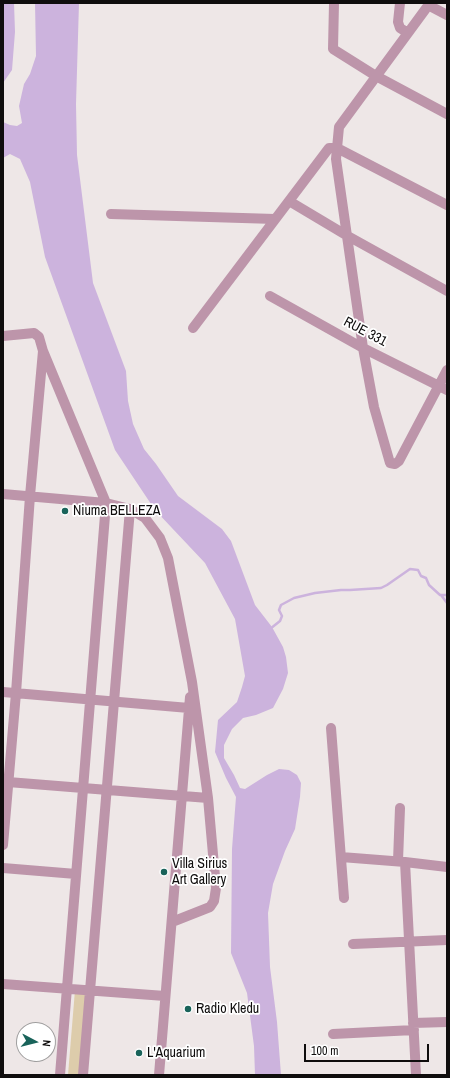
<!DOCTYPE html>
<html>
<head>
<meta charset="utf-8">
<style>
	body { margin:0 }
	#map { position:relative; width:450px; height:1078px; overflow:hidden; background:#eee7e7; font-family:"Archivo Narrow",sans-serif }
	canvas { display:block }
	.frame { position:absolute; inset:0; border:4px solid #0f0d0d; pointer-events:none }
	.north { position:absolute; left:16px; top:1022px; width:40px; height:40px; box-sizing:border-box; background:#fff; border:1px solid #9f9e9e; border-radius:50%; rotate:97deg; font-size:11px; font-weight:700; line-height:16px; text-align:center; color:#0f0d0d }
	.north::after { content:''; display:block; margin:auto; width:14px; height:18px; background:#19635a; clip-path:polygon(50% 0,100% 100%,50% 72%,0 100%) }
	.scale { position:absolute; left:304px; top:1044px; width:125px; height:18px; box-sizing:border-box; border:2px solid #0f0d0d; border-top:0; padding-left:5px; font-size:12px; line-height:14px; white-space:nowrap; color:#0f0d0d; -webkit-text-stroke:3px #fff; paint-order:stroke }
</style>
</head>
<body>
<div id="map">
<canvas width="450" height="1078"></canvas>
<div class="frame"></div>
<div class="north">N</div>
<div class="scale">100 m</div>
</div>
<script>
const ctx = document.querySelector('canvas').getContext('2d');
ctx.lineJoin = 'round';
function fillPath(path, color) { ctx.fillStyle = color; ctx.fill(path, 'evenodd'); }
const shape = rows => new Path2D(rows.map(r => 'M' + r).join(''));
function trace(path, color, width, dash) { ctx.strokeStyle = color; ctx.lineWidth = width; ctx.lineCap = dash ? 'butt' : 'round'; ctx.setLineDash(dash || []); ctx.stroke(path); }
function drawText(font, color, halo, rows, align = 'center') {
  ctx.font = font + ' "Archivo Narrow",sans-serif'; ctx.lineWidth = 3.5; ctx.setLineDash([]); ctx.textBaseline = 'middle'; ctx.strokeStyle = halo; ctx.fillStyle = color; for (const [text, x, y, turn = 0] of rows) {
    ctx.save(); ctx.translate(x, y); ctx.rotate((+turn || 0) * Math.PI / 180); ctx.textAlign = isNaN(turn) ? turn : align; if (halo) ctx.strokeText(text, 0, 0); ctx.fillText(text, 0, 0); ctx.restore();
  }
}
fillPath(shape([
	[75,990,86,990,79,1075,68,1075]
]), '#ddccab');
fillPath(shape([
	[3,3,14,3,15,32,12,70,3,83],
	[35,3,79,3,76,104,77,155,93,283,126,371,128,401,133,424,144,449,156,464,178,496,222,529,231,541,255,605,272,627,283,647,286,657,288,673,283,689,273,708,256,715,243,718,232,729,224,745,224,758,234,775,240,788,245,789,267,775,279,769,289,770,297,775,301,783,300,797,295,829,285,851,273,884,268,913,270,967,277,1022,281,1075,255,1075,254,1046,247,993,231,953,232,849,236,797,226,778,215,752,218,720,237,702,242,687,245,676,235,619,205,563,155,510,115,450,45,257,30,182,20,159,10,154,3,158,3,122,10,125,17,126,22,123,19,106,24,84,30,74,36,56]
]), '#ccb3dd');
trace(shape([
	[441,595,447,603],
	[270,629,280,621,282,616,279,610,281,605,294,598,315,593,341,590,350,590,381,588,387,585,410,569,418,570,421,576,426,578,429,585,440,595,447,595]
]), '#ccb3dd', 2.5);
trace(shape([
	[334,3,333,49,376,76,447,114],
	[400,3,398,22,400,28,408,33],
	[430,3,339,127,336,159,363,348,374,407,390,463,395,464,399,461,447,370],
	[428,5,447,15],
	[289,201,346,235,447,291],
	[111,214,275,219],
	[270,296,363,348,447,390],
	[193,328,329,148,337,148,447,205],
	[3,336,34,333,39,337,43,351],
	[3,494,106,503,130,509,145,518,160,538,168,558,192,682,208,798,216,888,214,901,210,907,172,922],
	[3,692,189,708],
	[331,728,344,898],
	[8,782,208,798],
	[3,845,16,693,30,496,43,351,106,503,60,1075],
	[341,857,405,862,447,867],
	[398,861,400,808],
	[405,862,416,1075],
	[3,868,76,874],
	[353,944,447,940],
	[3,984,165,996],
	[413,1023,447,1022],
	[333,1034,414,1030],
	[83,1075,130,509],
	[159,1075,190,697]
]), '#bd95aa', 10);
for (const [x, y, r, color] of [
	[65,511,4,"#19635a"],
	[164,872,4,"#19635a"],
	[188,1009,4,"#19635a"],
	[139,1053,4,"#19635a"]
]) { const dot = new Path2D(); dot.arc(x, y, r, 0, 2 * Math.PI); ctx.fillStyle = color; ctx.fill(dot); trace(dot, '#fff', 1.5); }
drawText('14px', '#0f0d0d', '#fff', [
	["RUE 331",365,332,28]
]);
drawText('14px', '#0f0d0d', '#fff', [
	["Niuma BELLEZA",73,511],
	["Villa Sirius",172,864],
	["Art Gallery",172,880],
	["Radio Kledu",196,1009],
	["L'Aquarium",147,1053]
], 'left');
</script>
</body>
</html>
